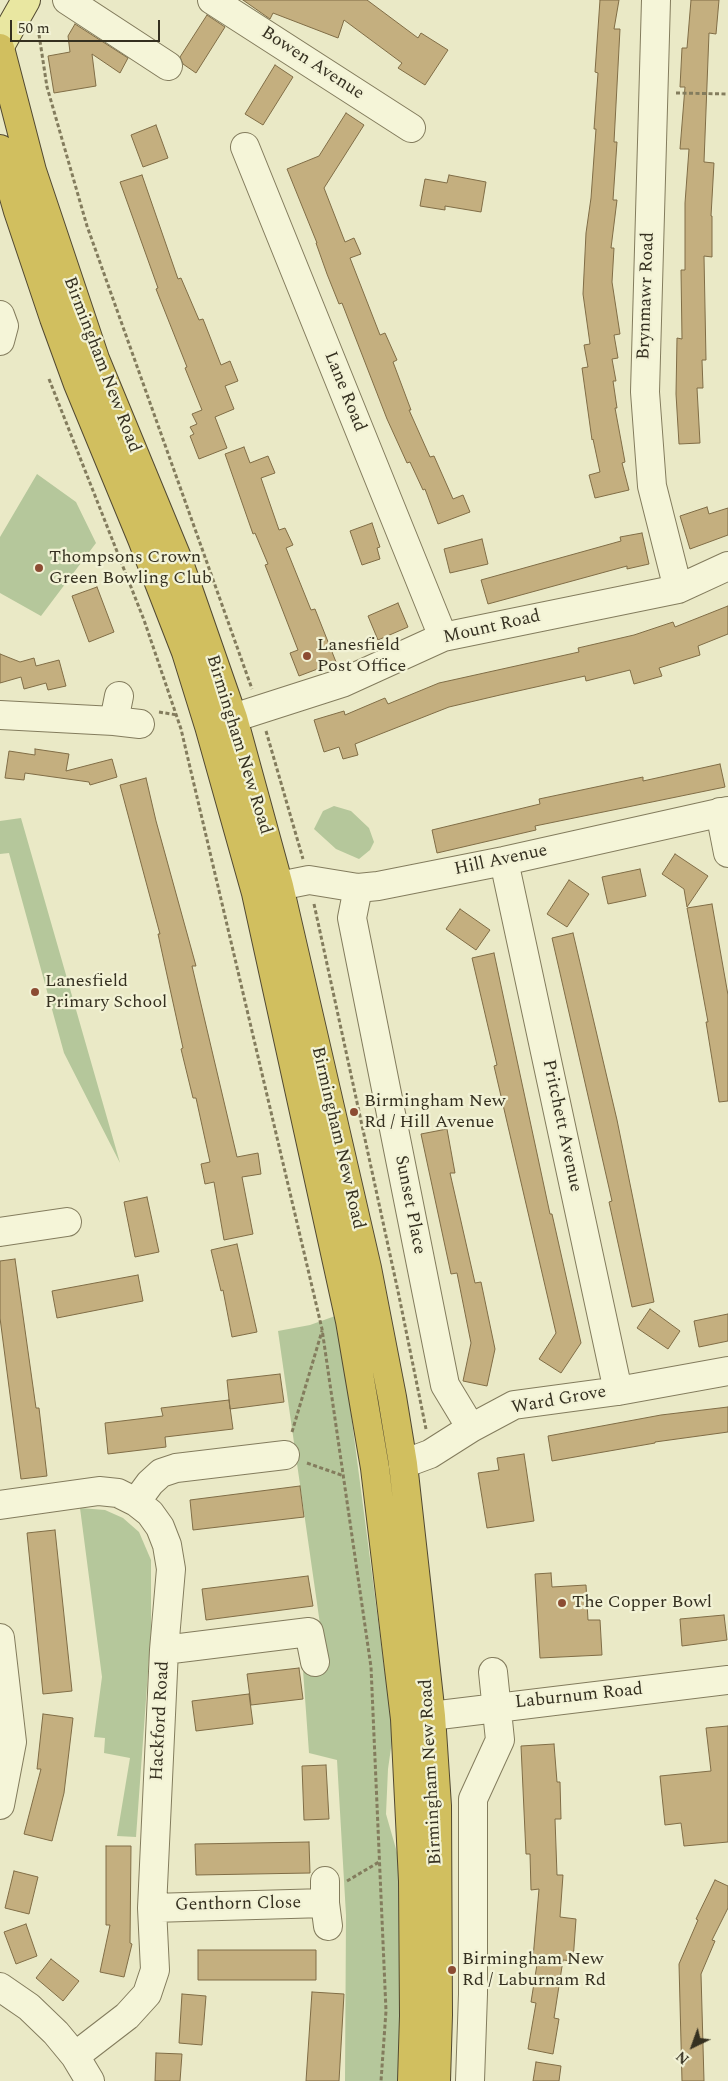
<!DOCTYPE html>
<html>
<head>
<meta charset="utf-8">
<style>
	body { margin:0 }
	#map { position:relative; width:728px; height:2081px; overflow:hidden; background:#eae9c6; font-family:Spectral,serif }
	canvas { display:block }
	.north { position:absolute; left:668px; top:2021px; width:50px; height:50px; -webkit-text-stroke:4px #f2f2d5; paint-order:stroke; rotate:222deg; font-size:14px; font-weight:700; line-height:20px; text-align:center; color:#353020 }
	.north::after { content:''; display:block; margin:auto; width:18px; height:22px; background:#353020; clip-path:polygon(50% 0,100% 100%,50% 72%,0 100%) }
	.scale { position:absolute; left:10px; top:20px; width:150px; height:22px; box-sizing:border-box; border:2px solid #353020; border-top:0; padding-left:6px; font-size:15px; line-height:18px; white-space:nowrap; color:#353020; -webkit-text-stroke:4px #f2f2d5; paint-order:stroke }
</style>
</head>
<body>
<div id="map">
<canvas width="728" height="2081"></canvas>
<div class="north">N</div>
<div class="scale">50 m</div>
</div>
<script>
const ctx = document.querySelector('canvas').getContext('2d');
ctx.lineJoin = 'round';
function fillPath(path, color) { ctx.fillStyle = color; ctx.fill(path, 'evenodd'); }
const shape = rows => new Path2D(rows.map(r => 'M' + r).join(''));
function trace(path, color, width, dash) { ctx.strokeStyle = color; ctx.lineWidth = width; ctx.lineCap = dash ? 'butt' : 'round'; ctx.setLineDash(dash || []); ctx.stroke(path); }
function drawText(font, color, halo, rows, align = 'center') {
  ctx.font = font + ' Spectral,serif'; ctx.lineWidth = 4.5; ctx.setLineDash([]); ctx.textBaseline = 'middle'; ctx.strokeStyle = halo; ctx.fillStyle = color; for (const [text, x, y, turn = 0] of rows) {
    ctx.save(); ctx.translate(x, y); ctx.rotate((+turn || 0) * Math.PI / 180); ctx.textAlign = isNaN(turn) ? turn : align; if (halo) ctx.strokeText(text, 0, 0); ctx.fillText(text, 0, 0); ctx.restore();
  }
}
fillPath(shape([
	[37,474,76,502,96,543,41,616,0,593,0,537],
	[334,806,351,811,369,828,374,842,370,850,359,859,336,849,314,829,323,811],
	[21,818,120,1163,64,1053,9,853,0,854,0,821],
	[338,1315,393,1734,388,1769,386,1814,398,1856,401,1987,398,2081,345,2081,346,1915,337,1760,309,1753,303,1670,326,1666,278,1331,310,1325],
	[80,1508,105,1510,123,1518,139,1532,151,1560,151,1630,136,1837,117,1836,130,1758,104,1753,105,1738,94,1737,102,1677]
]), '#b5c79b');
const building = shape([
	[243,0,367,0,418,38,421,33,448,50,425,85,398,68,402,63,344,20,338,38,273,13,270,19,243,0],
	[600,0,619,0,614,29,620,29,614,142,617,142,613,200,617,200,611,248,614,248,612,282,620,334,614,335,618,358,612,359,616,381,613,381,617,408,615,408,625,462,622,463,629,490,595,498,589,475,600,472,593,439,592,440,582,368,588,367,584,345,590,344,583,294,586,233,591,198,596,129,594,129,598,73,595,72,600,0],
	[691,0,719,0,716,34,709,33,704,162,714,163,711,216,712,216,712,257,704,256,706,360,702,360,703,388,697,388,700,443,679,444,676,394,677,338,682,339,681,270,685,270,685,203,689,149,680,149,685,87,680,87,682,48,687,48,691,0],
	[207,15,225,27,196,73,183,64,180,57,207,15],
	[75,24,128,58,120,73,92,54,96,86,54,93,48,56,70,52,68,36,75,24],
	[275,65,293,77,263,125,245,114,275,65],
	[346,113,364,125,324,188,345,242,354,238,361,254,350,258,380,335,385,333,397,360,393,362,411,410,409,410,430,457,434,456,453,499,463,495,470,512,438,524,425,489,423,490,410,462,407,463,387,419,342,303,339,304,327,274,316,243,317,243,287,169,319,156,346,113],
	[156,125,168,158,143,167,131,135,156,125],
	[142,175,178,279,181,278,199,320,203,319,221,365,230,361,238,381,225,386,234,409,215,417,227,448,199,459,190,436,194,434,190,427,197,424,192,414,202,410,185,368,187,367,156,289,158,288,120,182,142,175],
	[449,175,486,182,481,212,445,206,445,210,420,206,425,179,447,183,449,175],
	[244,447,250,463,268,456,275,473,261,478,279,530,285,528,293,545,286,548,311,610,315,609,336,662,299,676,290,653,298,650,265,565,268,564,255,533,253,534,225,454,244,447],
	[707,507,709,514,728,508,728,535,690,549,680,516,707,507],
	[372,523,380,547,377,548,380,559,362,565,350,531,372,523],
	[642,533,649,564,627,569,627,566,488,604,481,580,621,541,620,537,642,533],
	[482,539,488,564,450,573,444,549,482,539],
	[97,587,114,632,89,642,72,596,97,587],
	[398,603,408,627,378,640,368,616,398,603],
	[728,606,728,634,698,646,700,655,659,668,662,676,634,684,630,670,586,681,585,676,500,695,449,707,355,744,358,755,343,759,339,747,324,752,314,720,344,711,345,715,385,698,388,704,439,683,579,652,578,648,634,635,673,622,675,627,728,606],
	[0,654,20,662,34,658,36,666,59,660,66,686,48,690,46,683,24,689,21,677,0,683,0,654],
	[35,749,69,754,66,771,112,759,117,777,90,785,89,782,25,773,24,780,5,778,9,751,35,755,35,749],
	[720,764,725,787,535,826,536,830,437,853,432,830,540,804,539,799,643,777,643,781,720,764],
	[146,778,156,821,196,966,192,966,237,1157,258,1153,261,1174,242,1177,253,1234,224,1240,214,1182,205,1184,201,1164,210,1162,196,1098,193,1098,181,1049,183,1048,158,934,160,934,120,785,146,778],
	[675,854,708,876,687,907,684,889,662,874,675,854],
	[640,869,646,896,608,904,602,877,640,869],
	[569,880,589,894,567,927,547,914,569,880],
	[712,904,728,995,728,1101,719,1102,706,1022,708,1022,687,908,712,904],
	[460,909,490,930,476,950,446,929,460,909],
	[573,933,617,1120,654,1302,632,1307,609,1202,612,1201,552,938,573,933],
	[494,953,550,1214,552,1214,581,1343,561,1373,539,1359,556,1333,494,1066,497,1065,472,958,494,953],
	[447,1129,455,1173,450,1173,475,1283,481,1282,495,1349,487,1386,463,1381,471,1343,457,1273,451,1274,421,1134,447,1129],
	[147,1197,159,1252,135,1257,124,1202,147,1197],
	[237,1244,257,1332,232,1337,223,1290,221,1291,211,1250,237,1244],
	[15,1259,36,1408,39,1408,47,1476,21,1479,0,1318,0,1261,15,1259],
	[138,1275,143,1301,57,1318,52,1291,138,1275],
	[650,1309,680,1331,668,1349,637,1328,650,1309],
	[728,1314,728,1341,699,1347,694,1321,728,1314],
	[280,1374,284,1402,230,1409,227,1380,280,1374],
	[229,1400,233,1429,165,1437,166,1447,108,1454,105,1423,163,1416,161,1408,229,1400],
	[728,1407,728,1432,655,1442,655,1443,552,1461,548,1436,661,1415,728,1407],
	[524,1454,534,1521,487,1528,478,1473,499,1470,497,1458,524,1454],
	[300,1486,304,1517,193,1530,190,1500,300,1486],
	[55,1530,72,1691,43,1694,27,1533,55,1530],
	[551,1573,552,1587,586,1585,588,1620,600,1620,602,1655,540,1658,535,1574,551,1573],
	[308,1576,313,1606,206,1620,202,1589,308,1576],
	[724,1615,727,1640,682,1646,680,1619,724,1615],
	[299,1668,303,1699,251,1705,247,1674,299,1668],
	[249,1694,253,1724,196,1731,192,1701,249,1694],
	[43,1714,73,1718,64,1793,52,1841,24,1834,41,1769,37,1769,43,1714],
	[728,1726,728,1842,684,1846,681,1823,665,1825,660,1776,711,1771,706,1728,728,1726],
	[554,1744,557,1782,560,1782,561,1819,555,1819,557,1875,563,1875,560,1917,576,1919,573,1961,563,1960,554,2018,559,2019,553,2054,528,2049,536,2003,531,2002,538,1958,533,1958,539,1889,531,1890,530,1854,526,1854,521,1746,554,1744],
	[326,1765,329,1819,304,1820,302,1766,326,1765],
	[309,1842,310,1873,196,1875,195,1844,309,1842],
	[106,1846,131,1846,130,1943,132,1944,124,1977,100,1972,110,1925,106,1925,106,1846],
	[14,1871,38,1877,29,1914,5,1908,14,1871],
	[715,1880,728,1886,728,1908,712,1940,715,1941,701,1974,704,2081,682,2081,679,1964,698,1920,696,1919,715,1880],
	[26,1924,37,1956,16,1964,4,1932,26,1924],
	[198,1950,316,1950,316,1980,198,1980,198,1950],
	[51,1959,79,1981,63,2001,36,1978,51,1959],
	[312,1992,344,1994,339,2081,306,2081,312,1992],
	[182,1994,206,1996,202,2045,179,2043,182,1994],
	[156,2053,182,2054,180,2081,155,2081,156,2053],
	[536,2062,561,2066,559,2081,533,2081,536,2062]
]);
fillPath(building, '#c4af7f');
trace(building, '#806d46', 1);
const minor = shape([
	[67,0,168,66],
	[212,0,411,128],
	[656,0,645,392,652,486,678,589],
	[245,147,443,637],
	[0,315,4,326,0,341],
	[0,715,114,721,140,724],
	[233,718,342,683,443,637,678,589,728,566],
	[114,721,119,696],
	[720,812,728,853],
	[504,861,618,1391],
	[279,886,309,880,358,888,378,886,504,861,728,811],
	[358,888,352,918,445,1385,471,1428],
	[0,1232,67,1222],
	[403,1464,430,1454,471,1428,514,1405,618,1391,728,1371],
	[136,1502,150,1483,161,1473,176,1468,285,1455],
	[0,1505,99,1491,118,1493,136,1502,150,1513,160,1527,167,1545,171,1569,164,1650,152,1908,155,1970,147,1994,127,2016,75,2056],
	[0,1638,12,1742,0,1805],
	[164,1650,309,1632,315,1662],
	[431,1716,728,1680],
	[325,1881,325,1903,328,1926],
	[152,1908,325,1903],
	[0,1987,29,2007,56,2033,75,2056,90,2081],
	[470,2081,473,1994,473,1799,500,1740,493,1672]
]);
const major = shape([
	[0,46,26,0]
]);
const highway = shape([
	[0,48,32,171,95,359,178,560,233,718,279,886,367,1268,392,1397,403,1464,431,1716,437,1806,438,2015,436,2081],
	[0,149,18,211,54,318,78,384,142,539,186,652,209,726,256,893,350,1321,375,1468,405,1719,413,1881,414,2016,412,2081]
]);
trace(minor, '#837c5d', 30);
trace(major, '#524931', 30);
trace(highway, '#524931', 30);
trace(shape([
	[38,28,47,87,87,226,252,689],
	[676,93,728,94],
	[49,379,144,620,181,729,322,1329,371,1667,386,2011,381,2081],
	[159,712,177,715],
	[266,731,303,859],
	[314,904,399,1296,426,1429],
	[292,1432,322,1331],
	[307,1463,344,1476],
	[347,1881,379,1862]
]), '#837c5d', 3, [4, 2.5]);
trace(minor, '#f5f5d8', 28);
trace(major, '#e9e7a1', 28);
trace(highway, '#d1bf5f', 28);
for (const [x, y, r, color] of [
	[39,568,5,"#8c4c33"],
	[307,656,5,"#8c4c33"],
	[35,992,5,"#8c4c33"],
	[354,1112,5,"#8c4c33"],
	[562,1603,5,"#8c4c33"],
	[452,1970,5,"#8c4c33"]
]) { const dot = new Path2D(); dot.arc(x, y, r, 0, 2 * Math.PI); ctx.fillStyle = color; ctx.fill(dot); trace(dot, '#f2f2d5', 2); }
drawText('18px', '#353020', '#f2f2d5', [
	["Bowen Avenue",312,64,33],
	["Brynmawr Road",647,296,-88],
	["Birmingham New Road",101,365,69],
	["Lane Road",344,392,68],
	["Mount Road",492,628,-13],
	["Birmingham New Road",238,745,73],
	["Hill Avenue",501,861,-12],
	["Pritchett Avenue",561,1126,78],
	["Birmingham New Road",337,1138,77],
	["Sunset Place",409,1205,79],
	["Ward Grove",559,1401,-10],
	["Laburnum Road",579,1697,-6],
	["Hackford Road",161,1721,-87],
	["Birmingham New Road",432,1772,-93],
	["Genthorn Close",238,1905,-1]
]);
drawText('18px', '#353020', '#f2f2d5', [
	["Thompsons Crown",49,558],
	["Green Bowling Club",49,579],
	["Lanesfield",317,646],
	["Post Office",317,667],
	["Lanesfield",45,982],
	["Primary School",45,1003],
	["Birmingham New",364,1102],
	["Rd / Hill Avenue",364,1123],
	["The Copper Bowl",572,1603],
	["Birmingham New",462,1960],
	["Rd / Laburnam Rd",462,1981]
], 'left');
</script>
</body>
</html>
